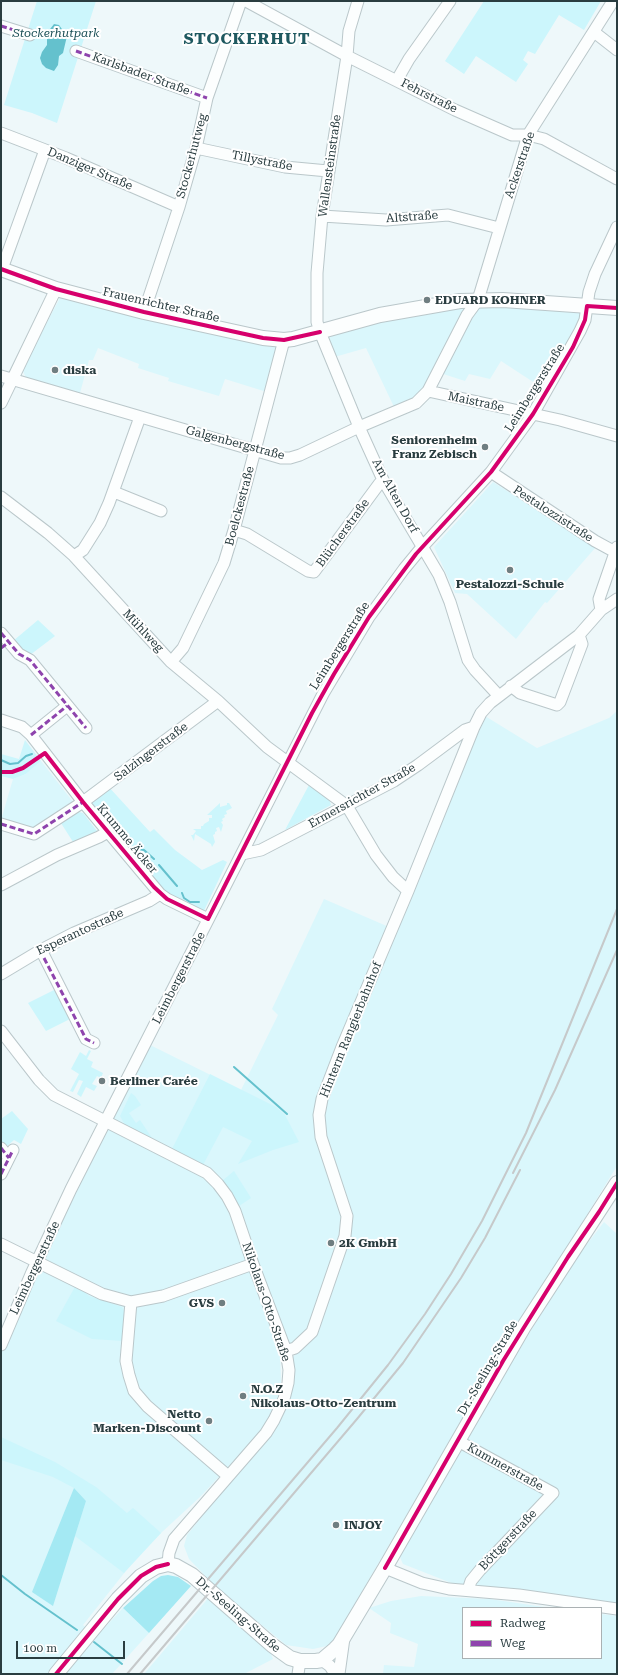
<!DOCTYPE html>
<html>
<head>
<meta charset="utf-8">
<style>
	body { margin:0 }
	#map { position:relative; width:618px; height:1675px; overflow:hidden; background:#eef8fa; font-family:"Roboto Serif",serif }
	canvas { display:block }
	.frame { position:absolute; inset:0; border:2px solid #2a3d40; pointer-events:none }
	.legend { position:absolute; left:462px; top:1607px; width:140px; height:52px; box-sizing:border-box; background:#fff; border:1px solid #aab1b3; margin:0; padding:5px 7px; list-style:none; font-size:12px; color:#2a3d40 }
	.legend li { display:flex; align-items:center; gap:8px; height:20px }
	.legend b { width:20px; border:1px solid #aab1b3 }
	.scale { position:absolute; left:16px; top:1641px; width:109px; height:18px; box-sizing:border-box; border:2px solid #2a3d40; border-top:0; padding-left:5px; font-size:12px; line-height:14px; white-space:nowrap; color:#2a3d40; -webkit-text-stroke:3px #fff; paint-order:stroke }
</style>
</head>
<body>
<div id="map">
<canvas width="618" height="1675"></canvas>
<div class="frame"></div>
<ul class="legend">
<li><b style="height:5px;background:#d6006c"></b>Radweg</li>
<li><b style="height:5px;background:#8e44ad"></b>Weg</li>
</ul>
<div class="scale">100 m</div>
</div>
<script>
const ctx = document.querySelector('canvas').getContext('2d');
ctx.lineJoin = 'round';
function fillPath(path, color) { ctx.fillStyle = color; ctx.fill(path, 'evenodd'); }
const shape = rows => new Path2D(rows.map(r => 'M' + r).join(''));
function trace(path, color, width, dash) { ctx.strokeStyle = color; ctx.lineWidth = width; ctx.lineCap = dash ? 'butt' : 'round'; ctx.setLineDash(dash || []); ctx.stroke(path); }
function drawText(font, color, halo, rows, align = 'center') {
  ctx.font = font + ' "Roboto Serif",serif'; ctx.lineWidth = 4; ctx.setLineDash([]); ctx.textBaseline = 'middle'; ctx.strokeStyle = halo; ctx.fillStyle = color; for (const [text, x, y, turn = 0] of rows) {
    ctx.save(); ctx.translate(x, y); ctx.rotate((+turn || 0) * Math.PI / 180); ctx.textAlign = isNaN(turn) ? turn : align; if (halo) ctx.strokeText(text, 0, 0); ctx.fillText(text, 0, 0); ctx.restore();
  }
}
fillPath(shape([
	[61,296,281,348,270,393,225,379,219,396,168,381,169,378,138,368,139,364,98,348,93,360,89,360,80,393,26,378,23,371,33,348],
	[474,305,586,312,547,391,501,361,490,379,469,374,465,381,437,372,428,391,396,411,366,348,331,358,323,338,364,324],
	[493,482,596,547,547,603,545,602,516,639,467,594,455,593,434,547],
	[617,711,617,1166,479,1390,331,1645,313,1649,286,1645,218,1589,189,1559,184,1546,187,1535,275,1426,292,1379,293,1357,314,1336,348,1236,322,1124,326,1100,476,730,485,716,537,748,609,718],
	[41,761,74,803,33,831,1,820,13,779,26,774],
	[324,899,389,927,316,1108,344,1225,312,1324,295,1343,280,1348,281,1384,280,1398,276,1408,261,1432,200,1497,161,1533,133,1562,83,1625,96,1637,123,1608,149,1633,112,1674,1,1674,1,1345,146,1043,241,1090,278,1015,272,1009],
	[604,1222,617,1234,617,1607,454,1584,403,1564,399,1555,504,1374,574,1261],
	[210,1596,269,1649,273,1659,244,1674,144,1674],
	[421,1596,490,1599,551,1608,463,1608,463,1658,601,1658,601,1614,617,1616,617,1674,383,1674,384,1665,414,1667,418,1644,390,1633,391,1623,369,1608,391,1601]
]), '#daf7fc');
fillPath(shape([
	[37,1,96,1,57,123,32,113,4,105],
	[484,1,601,1,584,30,559,15,535,54,528,51,523,60,528,64,516,82,476,56,464,74,445,61],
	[38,620,55,636,30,655,27,652,20,650,13,641],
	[25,740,41,761,26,774,13,779,1,776,1,754,19,759],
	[107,785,150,832,154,829,175,850,202,870,223,860,227,862,202,915,167,895,87,802],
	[309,785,329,799,331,805,285,830],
	[220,803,220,807,227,805,227,803,229,803,232,808,226,811,227,814,224,815,225,817,222,819,223,821,221,822,223,825,221,832,219,827,216,828,217,831,215,832,215,834,213,835,215,842,212,847,211,844,195,834,194,841,191,835,193,835,196,831,193,829,201,829,201,826,203,826,204,824,209,821,209,818,212,818,212,815,207,815],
	[74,811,83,813,100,835,75,845,59,820],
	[56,989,72,1018,46,1031,28,1003],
	[89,1050,91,1051,87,1059,93,1062,91,1067,103,1073,101,1078,97,1076,92,1084,97,1086,94,1091,86,1087,81,1097,77,1094,83,1081,79,1080,73,1092,70,1091,79,1074,71,1069,80,1052,86,1056],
	[210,1074,276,1107,285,1115,299,1142,273,1150,238,1164,252,1141,223,1127,203,1165,172,1149],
	[131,1093,135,1096,141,1105,129,1113,136,1123,140,1120,152,1138,125,1125,120,1116],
	[12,1111,28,1129,21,1144,14,1140,5,1148,1,1144,1,1119],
	[234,1171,251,1198,239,1206,222,1181],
	[76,1285,89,1296,122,1307,125,1313,123,1341,92,1339,56,1321],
	[1,1437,55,1462,96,1487,127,1513,133,1508,161,1533,124,1573,75,1536,86,1501,74,1488,53,1477,1,1460]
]), '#ccf6fc');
fillPath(shape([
	[74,1488,86,1501,53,1606,32,1592],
	[168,1575,178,1577,191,1586,149,1633,123,1608,153,1581,161,1576]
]), '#a4e9f3');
fillPath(shape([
	[54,24,59,25,67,36,63,53,59,56,58,65,54,71,46,68,42,64,40,58,42,52,47,45,47,33]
]), '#64c1cd');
trace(shape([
	[1,760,10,764,18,763,26,756,32,754],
	[126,845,130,848,144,850,154,859],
	[159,865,177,886],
	[182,893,184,898,190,902,199,902],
	[234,1067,287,1114],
	[1,1575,25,1594,77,1630],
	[94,1642,122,1664]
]), '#64c1cd', 2);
const minor = shape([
	[246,1,347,56,455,110,512,135,528,135,544,139,617,179],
	[358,1,349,31,347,56,322,216,317,273,317,322,320,332,359,427,383,480,439,575,450,602,468,660,475,670,499,696],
	[1,26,30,35],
	[594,32,617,50],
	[76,51,207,98],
	[397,80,409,59,450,1],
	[1,133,66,158,179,207],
	[196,148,285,167,328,171],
	[322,216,386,220,448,215,499,228],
	[2,269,45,150],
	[144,312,179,207,196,148,207,98,241,1],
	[1,376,281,458,290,458,300,455,359,427,416,403,428,391,467,315,478,300,528,135,613,1],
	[428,391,560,420,617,436],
	[1,403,56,289],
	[491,472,595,541,617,553],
	[114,492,161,511],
	[1,497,48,533,74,556,171,662,218,701,267,747,347,806,376,855,393,877,408,891],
	[234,530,247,534,308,571,314,572,379,484,383,480],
	[74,556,83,550,100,523,109,503,140,417],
	[601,610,599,599,617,547],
	[1,633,19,654,30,660,86,728],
	[171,662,183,648,224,563,234,530,284,340],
	[511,686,520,693,557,705,560,702,582,644,579,635],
	[1,720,22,727,31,735,83,802,160,894,167,899,208,919],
	[31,735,67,706],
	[1,824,34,834,83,802,218,701],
	[242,854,261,850,394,781,418,765,465,730,474,727],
	[1,885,57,855,99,837,108,832],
	[41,950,86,1039,94,1043],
	[1,974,41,950,74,933,149,901,160,894],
	[1,1031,39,1080,54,1095,207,1173,218,1184,227,1196,235,1211,253,1264,286,1351,289,1370,288,1383,284,1399,274,1420,266,1433,174,1539,169,1553,168,1564],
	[1,1148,9,1158],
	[1,1174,13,1150],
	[1,1244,102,1294,131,1302,163,1296,253,1264],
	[131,1302,126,1361,129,1375,134,1391,147,1406,228,1476],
	[1,1345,32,1272,71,1189,323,694,369,617,404,569,423,546,491,472,533,414,580,331,585,320,589,292,595,274,617,227],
	[286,1351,295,1348,312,1332,345,1236,347,1216,321,1137,319,1115,322,1099,342,1047,408,891,474,727,481,713,490,703,579,635,601,610,617,599],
	[458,1441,553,1493,480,1570,471,1581,468,1590],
	[385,1568,422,1583,449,1589,519,1595,617,1609],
	[322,1660,330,1666,335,1674],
	[298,1674,300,1661],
	[339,1674,344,1638]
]);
const major = shape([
	[1,269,56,289,144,312,263,338,284,340,293,339,380,315,460,301,503,300,617,308],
	[56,1674,118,1599,141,1576,156,1567,168,1564,176,1566,192,1575,272,1645,290,1658,300,1661,316,1661,322,1660,335,1649,339,1645,385,1568,523,1328,617,1183]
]);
trace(minor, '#bac7ca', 13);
trace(major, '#bac7ca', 16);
trace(minor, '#fcfefe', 11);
trace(major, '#fcfefe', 14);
trace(shape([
	[513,1173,555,1090,617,950],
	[127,1674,337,1428,388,1365,425,1314,451,1274,482,1221,526,1133,617,909],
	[140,1674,357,1419,403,1363,461,1278,485,1238,520,1170]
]), '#c6c9ca', 2);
trace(shape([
	[1,26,30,35],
	[76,51,207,98],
	[1,633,19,654,30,660,86,728],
	[1,648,8,643],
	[31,735,67,706],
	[1,824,34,834,83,802],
	[44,958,86,1039,94,1043],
	[1,1148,9,1158],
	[1,1174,13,1150]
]), '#8e44ad', 3, [6, 3]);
trace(shape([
	[1,269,56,289,144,312,263,338,284,340,320,332],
	[1,772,12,772,23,768,45,753,83,802,154,887,167,899,208,919,312,713,334,674,369,617,416,554,491,472,533,414,573,347,585,320,587,306,617,308],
	[385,1568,503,1361,568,1257,599,1212,617,1183],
	[56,1674,118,1599,141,1576,156,1567,168,1564]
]), '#d6006c', 4);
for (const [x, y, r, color] of [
	[427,300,4,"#6f7e81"],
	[55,370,4,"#6f7e81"],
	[485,447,4,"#6f7e81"],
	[510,570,4,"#6f7e81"],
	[102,1081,4,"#6f7e81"],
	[331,1243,4,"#6f7e81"],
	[222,1303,4,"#6f7e81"],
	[243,1396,4,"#6f7e81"],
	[209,1421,4,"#6f7e81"],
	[336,1525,4,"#6f7e81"]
]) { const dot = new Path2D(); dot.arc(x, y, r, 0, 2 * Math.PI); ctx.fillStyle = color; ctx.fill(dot); trace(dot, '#fff', 1.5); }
drawText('italic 12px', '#1c5057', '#fff', [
	["Stockerhutpark",56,33]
]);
drawText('12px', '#2a3d40', '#fff', [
	["Karlsbader Straße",141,74,20],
	["Fehrstraße",429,96,27],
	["Stockerhutweg",192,156,-75],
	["Tillystraße",262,161,11],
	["Ackerstraße",520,165,-71],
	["Wallensteinstraße",330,166,-82],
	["Danziger Straße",90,169,23],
	["Altstraße",412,217,-4],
	["Frauenrichter Straße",161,305,13],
	["Leimbergerstraße",535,388,-58],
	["Maistraße",476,402,12],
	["Galgenbergstraße",235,443,15],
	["Am Alten Dorf",395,496,61],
	["Boelckestraße",240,506,-75],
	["Pestalozzistraße",553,514,33],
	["Blücherstraße",343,533,-54],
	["Mühlweg",143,631,47],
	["Leimbergerstraße",340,646,-58],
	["Salzingerstraße",151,752,-37],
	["Ermersrichter Straße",362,796,-29],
	["Krumme Äcker",127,839,50],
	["Esperantostraße",80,932,-25],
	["Leimbergerstraße",179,978,-63],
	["Hinterm Rangierbahnhof",351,1030,-68],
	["Leimbergerstraße",35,1268,-65],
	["Nikolaus-Otto-Straße",266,1302,71],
	["Dr.-Seeling-Straße",488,1368,-60],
	["Kummerstraße",505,1467,29],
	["Böttgerstraße",508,1540,-47],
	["Dr.-Seeling-Straße",238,1615,41]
]);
drawText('bold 12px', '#2a3d40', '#fff', [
	["EDUARD KOHNER",435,300],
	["diska",63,370],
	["Seniorenheim",477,440,"right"],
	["Franz Zebisch",477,454,"right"],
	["Pestalozzi-Schule",510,584,"center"],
	["Berliner Carée",110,1081],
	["2K GmbH",339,1243],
	["GVS",214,1303,"right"],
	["N.O.Z",251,1389],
	["Nikolaus-Otto-Zentrum",251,1403],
	["Netto",201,1414,"right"],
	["Marken-Discount",201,1428,"right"],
	["INJOY",344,1525]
], 'left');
ctx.letterSpacing = '1px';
drawText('bold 16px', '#1f5960', '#fff', [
	["STOCKERHUT",247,39]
]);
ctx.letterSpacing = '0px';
</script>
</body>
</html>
